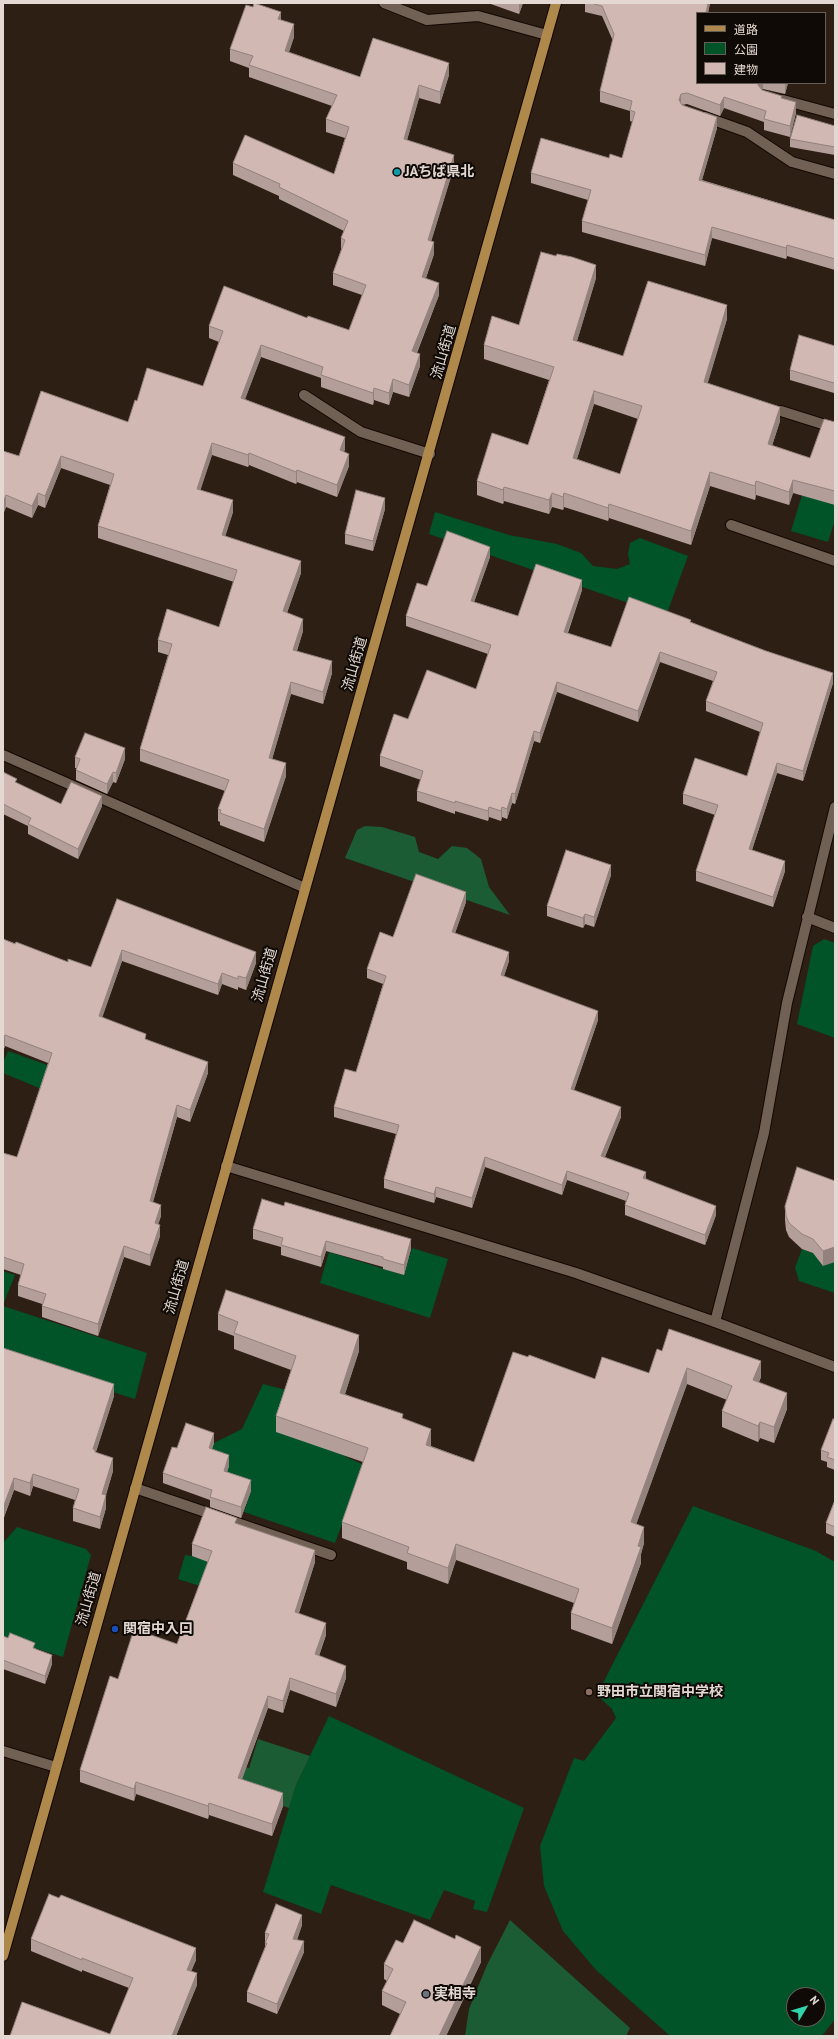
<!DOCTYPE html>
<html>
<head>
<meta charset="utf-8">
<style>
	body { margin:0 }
	#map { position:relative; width:838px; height:2039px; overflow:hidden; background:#2d1f14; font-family:"PT Sans","Noto Sans JP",sans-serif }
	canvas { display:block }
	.frame { position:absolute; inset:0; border:4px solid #e3d9d2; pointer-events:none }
	.legend { position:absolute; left:696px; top:12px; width:130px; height:72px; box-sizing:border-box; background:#100a06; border:1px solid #645d58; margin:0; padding:5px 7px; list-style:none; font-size:12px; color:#e3d9d2 }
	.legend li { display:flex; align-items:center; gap:8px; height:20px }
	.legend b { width:20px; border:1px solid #645d58 }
	.north { position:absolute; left:786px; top:1987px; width:40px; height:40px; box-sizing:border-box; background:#100a06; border:1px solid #645d58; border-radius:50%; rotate:52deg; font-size:11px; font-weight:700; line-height:16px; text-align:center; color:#e3d9d2 }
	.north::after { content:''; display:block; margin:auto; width:14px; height:18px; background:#2fd4aa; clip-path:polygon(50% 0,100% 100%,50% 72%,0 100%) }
</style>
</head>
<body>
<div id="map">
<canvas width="838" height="2039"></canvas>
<div class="frame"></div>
<ul class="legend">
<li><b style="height:5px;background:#ae894b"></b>道路</li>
<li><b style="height:11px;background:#005428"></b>公園</li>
<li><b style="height:11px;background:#d1b8b3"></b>建物</li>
</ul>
<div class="north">N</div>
</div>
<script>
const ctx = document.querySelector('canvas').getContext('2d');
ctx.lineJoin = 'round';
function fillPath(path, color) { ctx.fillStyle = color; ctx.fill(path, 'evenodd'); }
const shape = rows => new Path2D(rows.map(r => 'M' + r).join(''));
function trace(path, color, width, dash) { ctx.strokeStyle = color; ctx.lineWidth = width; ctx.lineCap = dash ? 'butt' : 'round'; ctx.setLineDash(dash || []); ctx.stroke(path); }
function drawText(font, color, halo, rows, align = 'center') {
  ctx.font = font + ' "PT Sans","Noto Sans JP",sans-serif'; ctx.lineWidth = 4; ctx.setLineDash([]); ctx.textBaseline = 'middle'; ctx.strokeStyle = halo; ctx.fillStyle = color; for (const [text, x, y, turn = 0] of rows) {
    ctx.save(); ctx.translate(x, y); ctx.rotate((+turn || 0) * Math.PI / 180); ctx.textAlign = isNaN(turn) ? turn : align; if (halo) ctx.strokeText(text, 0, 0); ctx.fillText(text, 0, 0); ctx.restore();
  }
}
fillPath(shape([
	[809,472,835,480,835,520,828,542,791,531],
	[435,512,509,535,557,544,581,553,593,566,617,569,630,564,628,554,630,543,640,538,688,556,666,616,429,534],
	[824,939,835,943,835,1038,797,1024,813,946],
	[8,1051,50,1066,121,1122,3,1073,3,1063],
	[412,1248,448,1259,430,1318,320,1283,329,1252,404,1275],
	[802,1249,817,1254,821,1264,835,1261,835,1293,799,1281,795,1268],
	[3,1271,15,1275,3,1305],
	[3,1306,147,1353,135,1399,3,1358],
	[263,1384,290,1391,346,1457,364,1465,335,1543,244,1512,251,1491,209,1458,214,1443,242,1429],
	[693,1506,816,1551,835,1562,835,2019,822,2036,670,2036,596,1970,563,1931,544,1886,540,1846,574,1758,584,1761,616,1718,612,1709,597,1695],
	[794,1995,818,1995,818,2019,794,2019],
	[17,1527,86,1549,91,1555,63,1657,3,1638,3,1543],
	[185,1555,192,1556,255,1578,203,1587,178,1579],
	[329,1716,524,1808,487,1912,473,1909,475,1901,444,1890,430,1920,331,1885,321,1914,263,1892,296,1785]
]), '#005428');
fillPath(shape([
	[365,826,382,827,415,837,419,852,438,859,452,846,467,848,481,859,489,887,510,915,345,858,357,830],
	[258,1739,310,1756,296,1785,289,1808,217,1783,235,1766,249,1768],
	[510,1920,630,2028,626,2036,465,2036,469,2009,487,1965]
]), '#1c5c34');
const service = shape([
	[384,3,427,20,478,16,547,35],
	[783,100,835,114],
	[705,117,747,132,792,162,835,174],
	[304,395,361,432,430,454],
	[781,411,835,428],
	[731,525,835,561]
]);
const minor = shape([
	[3,755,305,888],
	[807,917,835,928],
	[715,1322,764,1133,787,1003,835,807],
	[135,1488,331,1555]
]);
const tertiary = shape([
	[226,1166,576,1273,715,1322,835,1367],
	[3,1751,56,1767]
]);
const primary = shape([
	[3,1956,556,3]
]);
trace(service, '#140802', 12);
trace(minor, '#140802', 12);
trace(tertiary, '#140802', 12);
trace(primary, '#140802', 12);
trace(service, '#716054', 10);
trace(minor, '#716054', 10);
trace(tertiary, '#716054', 10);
trace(primary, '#ae894b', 10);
fillPath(shape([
	[488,3,523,3,519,14],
	[585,3,710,3,708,13,697,13,697,83,788,83,785,94,763,89,761,90,782,98,796,113,790,137,764,130,764,122,724,108,720,116,687,104,682,105,717,128,702,180,835,220,835,270,787,256,786,259,712,238,705,266,582,232,582,221,588,200,531,183,531,173,609,158,622,158,633,122,630,121,630,111,600,102,600,91,613,41,602,16,585,12],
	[281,20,294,37,289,52,360,77,449,75,440,104,419,98,407,140,454,167,431,241,434,254,426,278,439,295,417,353,420,366,409,397,393,392,389,405,374,400,373,405,321,387,321,378,261,357,245,399,345,449,344,452,349,466,337,497,297,482,296,484,249,465,248,467,212,455,200,490,233,512,225,536,301,573,287,613,303,631,297,651,332,673,323,704,291,694,272,759,286,776,264,842,220,825,220,822,218,821,218,809,225,791,140,761,140,749,168,655,158,652,158,640,219,627,234,582,98,538,98,526,110,485,61,468,45,508,38,505,32,518,6,507,4,512,3,512,3,451,19,456,128,422,137,401,203,386,219,342,209,338,209,326,307,318,349,330,362,295,333,285,333,273,341,250,341,238,344,231,279,199,279,196,233,175,233,163,334,174,345,138,326,132,326,119,332,106,249,77,249,68,230,61,230,49],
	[835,126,835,155,790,147,790,139],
	[556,256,596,278,577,341,623,356,727,319,707,384,780,421,772,446,810,458,835,422,835,505,793,493,789,505,756,495,755,500,710,486,691,545,609,518,608,521,564,507,563,510,552,507,549,514,504,501,503,504,477,495,477,481,528,445,549,380,484,359,484,345,519,325],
	[594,404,638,419,620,474,577,459],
	[835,346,835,389,834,393,790,380,790,370],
	[385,509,373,551,345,544,345,534],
	[490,557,474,602,518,616,582,590,568,633,611,647,691,622,833,683,803,781,777,773,752,850,785,871,773,907,696,881,696,871,715,815,683,804,683,794,747,776,760,732,706,711,706,701,713,681,660,662,638,722,557,692,540,743,534,741,515,804,512,803,507,819,502,817,501,821,489,817,488,821,455,811,455,814,417,801,417,791,421,780,380,766,380,756,408,719,476,689,488,654,406,626,406,616,427,586],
	[75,757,125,759,116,783,113,782,107,794,76,780,76,770,77,768,75,768],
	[3,772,17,783,61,804,102,806,78,859,28,834,28,826,3,814],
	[611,875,594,927,585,924,583,928,547,916,547,906],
	[117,899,256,963,246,990,238,987,238,990,222,984,218,995,122,961,102,1017,146,1039,208,1073,190,1122,177,1117,153,1202,161,1216,158,1224,160,1236,150,1266,124,1257,98,1336,42,1317,42,1304,18,1296,18,1285,21,1275,3,1269,3,1153,17,1157,48,1063,5,1046,3,1051,3,939,68,962,91,967],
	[466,902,455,933,509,961,504,976,598,1020,574,1090,621,1117,605,1157,716,1215,705,1245,625,1215,625,1205,626,1201,567,1180,562,1195,485,1167,472,1208,436,1197,434,1203,384,1188,384,1179,396,1134,334,1117,334,1107,356,1072,383,984,367,978,367,969,393,937],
	[835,1181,823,1266,813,1253,802,1249,789,1237,786,1230,785,1220,785,1206],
	[253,1229,411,1249,404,1275,383,1269,383,1267,326,1251,321,1267,281,1255,281,1247,253,1239],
	[218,1314,359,1351,345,1394,403,1418,431,1445,431,1446,474,1462,528,1357,595,1379,649,1373,662,1351,761,1377,759,1382,787,1409,774,1443,760,1438,758,1442,722,1427,722,1411,727,1400,687,1384,636,1524,644,1543,641,1554,641,1563,612,1644,571,1629,571,1613,574,1603,456,1560,448,1584,407,1569,407,1562,342,1538,342,1522,363,1462,276,1432,276,1416,291,1370,234,1349,234,1336,218,1330],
	[3,1348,114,1396,96,1452,113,1471,106,1495,106,1508,100,1529,73,1521,73,1508,75,1500,33,1486,30,1496,14,1490,3,1520],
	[835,1420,835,1470,827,1467,827,1462,821,1460,821,1450],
	[214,1443,212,1449,229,1466,227,1472,251,1491,241,1518,210,1507,210,1500,163,1483,163,1473,177,1448],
	[835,1500,835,1537,826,1533,826,1523],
	[237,1524,315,1562,299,1613,326,1635,319,1656,346,1678,336,1707,290,1690,283,1713,268,1708,242,1779,283,1806,272,1836,209,1815,208,1819,136,1794,134,1801,80,1782,80,1770,118,1679,177,1644,208,1562,192,1556,192,1544],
	[3,1636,35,1648,52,1664,45,1684,3,1669],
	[302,1925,297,1940,304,1952,277,2014,247,2002,247,1992,265,1947,265,1933],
	[31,1939,196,1960,191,1971,197,1985,176,2036,10,2036,110,2034,129,1988,82,1970,82,1972,31,1951],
	[403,1943,481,1962,446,2036,390,2036,400,2014,382,2005,382,1991,387,1981,384,1979,384,1964]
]), '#b49e9a');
fillPath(shape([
	[520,3,523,3,519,14,519,4],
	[708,3,710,3,708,13,706,13],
	[281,12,281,24,278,19],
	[294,24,294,37,285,63,285,51],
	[449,63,449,75,440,104,440,92],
	[758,83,763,83,763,89,759,91,758,85],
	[785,83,788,83,785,94],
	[419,85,419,98,404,151,404,139],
	[681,94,681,105,679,100],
	[724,97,724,108,720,116,720,105],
	[796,102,796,113,790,137,790,126],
	[717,117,717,128,699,190,699,180],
	[454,155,454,167,428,252,428,240],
	[712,227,712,238,705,266,705,255],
	[434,242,434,254,422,289,422,277],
	[787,245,787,256,786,259,786,248],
	[596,265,596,278,573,354,573,340],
	[439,283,439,295,412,364,412,351],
	[727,305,727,319,704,396,704,382],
	[261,345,261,357,241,410,241,398],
	[420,354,420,366,409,397,409,385],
	[393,379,393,392,389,405,389,393],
	[835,379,835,389,834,393,834,383],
	[374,388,374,400,373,405,373,393],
	[594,391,594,404,573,471,573,458],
	[780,407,780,421,768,458,768,444],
	[345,437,345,449,340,462,340,450],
	[212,443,212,455,197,501,197,489],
	[249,453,249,465,248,467,248,455],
	[349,454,349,466,337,497,337,485],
	[61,456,61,468,45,508,45,496],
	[297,470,297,482,296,484,296,472],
	[710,472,710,486,691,545,691,531],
	[793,480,793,493,789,505,789,492],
	[756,481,756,495,755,500,755,486],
	[504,487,504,501,503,504,503,490],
	[38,493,38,505,32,518,32,506],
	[552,493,552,507,549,514,549,500],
	[564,493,564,507,563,510,563,497],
	[6,495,6,507,4,512,4,500],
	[385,498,385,509,373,551,373,541],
	[233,500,233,512,222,547,222,535],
	[609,504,609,518,608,521,608,508],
	[490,547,490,557,471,611,471,601],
	[301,561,301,573,283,624,283,611],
	[582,580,582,590,564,642,564,632],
	[303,619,303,631,293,662,293,650],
	[660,652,660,662,638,722,638,711],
	[332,661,332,673,323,704,323,692],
	[833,673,833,683,803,781,803,771],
	[291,682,291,694,269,770,269,758],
	[557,682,557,692,540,743,540,733],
	[534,731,534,741,515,804,515,794],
	[125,748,125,759,116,783,116,773],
	[286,763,286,776,264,842,264,829],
	[777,763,777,773,749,859,749,849],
	[113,772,113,782,107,794,107,784],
	[512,793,512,803,507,819,507,809],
	[102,796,102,806,78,859,78,849],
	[489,807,489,817,488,821,488,811],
	[502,807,502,817,501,821,501,811],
	[785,861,785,871,773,907,773,897],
	[611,865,611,875,594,927,594,917],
	[466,892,466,902,452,942,452,932],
	[585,914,585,924,583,928,583,918],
	[122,950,122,961,99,1027,99,1016],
	[256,952,256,963,246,990,246,978],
	[509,952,509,961,501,985,501,975],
	[222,973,222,984,218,995,218,984],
	[598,1011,598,1020,571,1099,571,1089],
	[5,1035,5,1046,3,1051,3,1039],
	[208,1062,208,1073,190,1122,190,1110],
	[177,1105,177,1117,150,1212,150,1201],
	[621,1107,621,1117,601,1166,601,1156],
	[485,1157,485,1167,472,1208,472,1198],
	[567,1171,567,1180,562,1195,562,1185],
	[646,1172,646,1182,643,1178],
	[436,1187,436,1197,434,1203,434,1194],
	[161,1205,161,1216,155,1235,155,1223],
	[716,1206,716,1215,705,1245,705,1235],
	[160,1225,160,1236,150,1266,150,1255],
	[411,1239,411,1249,404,1275,404,1265],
	[326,1241,326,1251,321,1267,321,1257],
	[124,1246,124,1257,98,1336,98,1324],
	[835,1247,835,1262,823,1266,823,1251],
	[359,1335,359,1351,340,1409,340,1393],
	[761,1361,761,1377,753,1396,753,1380],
	[687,1368,687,1384,631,1539,631,1522],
	[114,1384,114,1396,95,1454,93,1449],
	[787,1393,787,1409,774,1443,774,1427],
	[760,1422,760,1438,758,1442,758,1426],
	[431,1429,431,1445,426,1461,426,1445],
	[214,1433,214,1443,209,1458,209,1448],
	[229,1455,229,1466,224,1481,224,1471],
	[113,1458,113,1471,102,1506,102,1494],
	[33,1474,33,1486,30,1496,30,1483],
	[14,1478,14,1490,3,1520,3,1508],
	[251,1480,251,1491,241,1518,241,1507],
	[106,1495,106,1508,100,1529,100,1517],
	[644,1527,644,1543,641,1554,641,1563,612,1644,612,1628,638,1546],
	[456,1544,456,1560,448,1584,448,1568],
	[315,1550,315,1562,295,1624,295,1612],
	[326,1623,326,1635,315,1667,315,1654],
	[52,1655,52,1664,45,1684,45,1676],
	[346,1666,346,1678,336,1707,336,1694],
	[290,1678,290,1690,283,1713,283,1701],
	[268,1696,268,1708,238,1790,238,1778],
	[136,1782,136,1794,134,1801,134,1789],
	[283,1793,283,1806,272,1836,272,1824],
	[209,1803,209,1815,208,1819,208,1806],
	[302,1915,302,1925,293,1949,293,1939],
	[304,1941,304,1952,277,2014,277,2004],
	[481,1947,481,1962,446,2036,439,2036],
	[196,1948,196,1960,187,1982,187,1970],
	[197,1973,197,1985,176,2036,172,2036]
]), '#92817d');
const building = shape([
	[254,3,281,12,278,19,294,24,285,51,360,77,373,38,449,63,440,92,419,85,404,139,454,155,428,240,434,242,422,277,439,283,412,351,420,354,409,385,393,379,389,393,374,388,373,393,321,375,323,367,261,345,241,398,345,437,340,450,349,454,337,485,297,470,296,472,249,453,248,455,212,443,197,489,233,500,222,535,301,561,283,611,303,619,293,650,332,661,323,692,291,682,269,758,286,763,264,829,220,813,221,810,218,809,229,780,140,749,172,644,158,640,167,609,219,627,237,570,98,526,114,474,61,456,45,496,38,493,32,506,6,495,4,500,3,500,3,451,19,456,41,391,128,422,135,400,137,401,147,368,203,386,223,331,209,326,224,286,307,318,308,316,349,330,366,285,333,273,345,240,341,238,348,221,279,187,280,184,233,163,245,135,334,174,349,127,326,119,337,95,249,65,253,56,230,49,246,5,253,7,254,3],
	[591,3,708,3,706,13,697,13,697,83,758,83,758,85,762,90,782,96,781,98,796,102,790,126,764,119,766,111,724,97,720,105,687,93,681,94,679,100,682,105,717,117,699,180,835,220,835,259,787,245,786,248,712,227,705,255,582,221,591,190,531,173,541,138,609,158,610,154,622,158,635,112,630,110,632,101,600,91,614,34,602,6,591,3],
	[797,115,835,126,835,147,790,139,797,115],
	[541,252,556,256,557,254,572,257,596,265,573,340,623,356,648,281,727,305,704,382,780,407,768,444,810,458,824,419,835,422,835,491,793,480,789,492,756,481,755,486,710,472,691,531,609,504,608,508,564,493,563,497,552,493,549,500,504,487,503,490,477,481,492,433,528,445,554,367,484,345,492,316,519,325,541,252],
	[594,391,642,406,620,474,573,458,594,391],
	[799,335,835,346,835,379,834,383,790,370,799,335],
	[356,490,385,498,373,541,345,534,356,490],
	[447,531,490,547,471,601,518,616,536,564,582,580,564,632,611,647,629,597,691,620,690,622,766,651,833,673,803,771,777,763,749,849,785,861,773,897,696,871,718,805,683,794,695,758,747,776,763,723,706,701,717,672,660,652,638,711,557,682,540,733,534,731,515,794,512,793,507,809,502,807,501,811,489,807,488,811,455,801,455,803,417,791,423,771,380,756,394,714,408,719,427,670,476,689,491,645,406,616,417,583,427,586,447,531],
	[85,733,125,748,116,773,113,772,107,784,76,770,80,759,75,757,85,733],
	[3,772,17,779,15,782,61,804,71,782,102,796,78,849,28,824,31,818,3,804,3,772],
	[566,850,611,865,594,917,585,914,583,918,547,906,566,850],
	[416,874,466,892,452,932,509,952,501,975,598,1011,571,1089,621,1107,601,1156,646,1172,643,1178,716,1206,705,1235,625,1205,629,1193,567,1171,562,1185,485,1157,472,1198,436,1187,434,1194,384,1179,399,1125,334,1107,345,1069,356,1072,386,976,367,969,380,932,393,937,416,874],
	[117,899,256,952,246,978,238,976,238,979,222,973,218,984,122,950,99,1016,146,1034,145,1039,208,1062,190,1110,177,1105,150,1201,161,1205,155,1223,160,1225,150,1255,124,1246,98,1324,42,1306,46,1294,18,1285,24,1264,3,1257,3,1153,17,1157,52,1053,5,1035,3,1039,3,939,15,944,16,942,68,962,68,959,91,967,117,899],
	[797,1167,835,1181,835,1247,823,1251,813,1239,802,1234,789,1223,786,1216,785,1206,797,1167],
	[262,1199,284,1206,285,1202,411,1239,404,1265,383,1259,383,1257,326,1241,321,1257,281,1245,283,1238,253,1229,262,1199],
	[226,1290,359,1335,340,1393,403,1414,402,1418,431,1429,426,1445,474,1462,513,1352,528,1357,529,1355,595,1379,602,1357,649,1373,657,1349,662,1351,669,1329,761,1361,753,1380,787,1393,774,1427,760,1422,758,1426,722,1411,732,1386,687,1368,631,1522,644,1527,638,1546,641,1547,612,1628,571,1613,579,1589,456,1544,448,1568,407,1553,409,1547,342,1522,368,1448,276,1416,296,1356,234,1333,238,1322,218,1314,226,1290],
	[3,1348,114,1384,93,1449,95,1450,95,1452,113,1458,102,1494,106,1495,100,1517,73,1508,79,1489,33,1474,30,1483,14,1478,3,1508,3,1348],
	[833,1419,835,1420,835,1460,827,1457,829,1453,821,1450,833,1419],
	[186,1423,214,1433,209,1448,229,1455,224,1471,251,1480,241,1507,210,1497,212,1490,163,1473,172,1447,177,1448,186,1423],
	[835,1500,835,1527,826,1523,835,1500],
	[206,1507,237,1518,235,1523,315,1550,295,1612,326,1623,315,1654,346,1666,336,1694,290,1678,283,1701,268,1696,238,1778,283,1793,272,1824,209,1803,208,1806,136,1782,134,1789,80,1770,110,1676,118,1679,134,1629,177,1644,212,1551,192,1544,206,1507],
	[10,1633,35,1643,33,1648,52,1655,45,1676,3,1660,3,1636,8,1638,10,1633],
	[49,1894,59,1898,61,1895,196,1948,187,1970,197,1973,172,2036,10,2036,22,2002,110,2034,133,1978,82,1958,82,1960,31,1939,49,1894],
	[276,1904,302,1915,293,1939,304,1941,277,2004,247,1992,267,1943,265,1943,269,1934,265,1933,276,1904],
	[414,1920,455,1939,456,1935,481,1947,439,2036,390,2036,406,2002,382,1991,393,1969,384,1964,396,1940,403,1943,414,1920]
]);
fillPath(building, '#d1b8b3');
trace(building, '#92817d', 1);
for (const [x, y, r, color] of [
	[397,172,4,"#0f9aa8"],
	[115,1629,4,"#1a4fb4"],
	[589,1692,4,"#8d6e63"],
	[426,1994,4,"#6b7280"]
]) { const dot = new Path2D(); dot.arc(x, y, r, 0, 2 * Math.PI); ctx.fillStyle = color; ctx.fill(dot); trace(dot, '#100a06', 1.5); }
drawText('bold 14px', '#e3d9d2', '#100a06', [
	["JAちば県北",405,172],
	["関宿中入口",123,1629],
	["野田市立関宿中学校",597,1692],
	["実相寺",434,1994]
], 'left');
drawText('14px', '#e3d9d2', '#100a06', [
	["流山街道",444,352,-74],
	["流山街道",355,664,-74],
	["流山街道",265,975,-74],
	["流山街道",177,1287,-74],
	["流山街道",89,1599,-74]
]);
</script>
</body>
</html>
